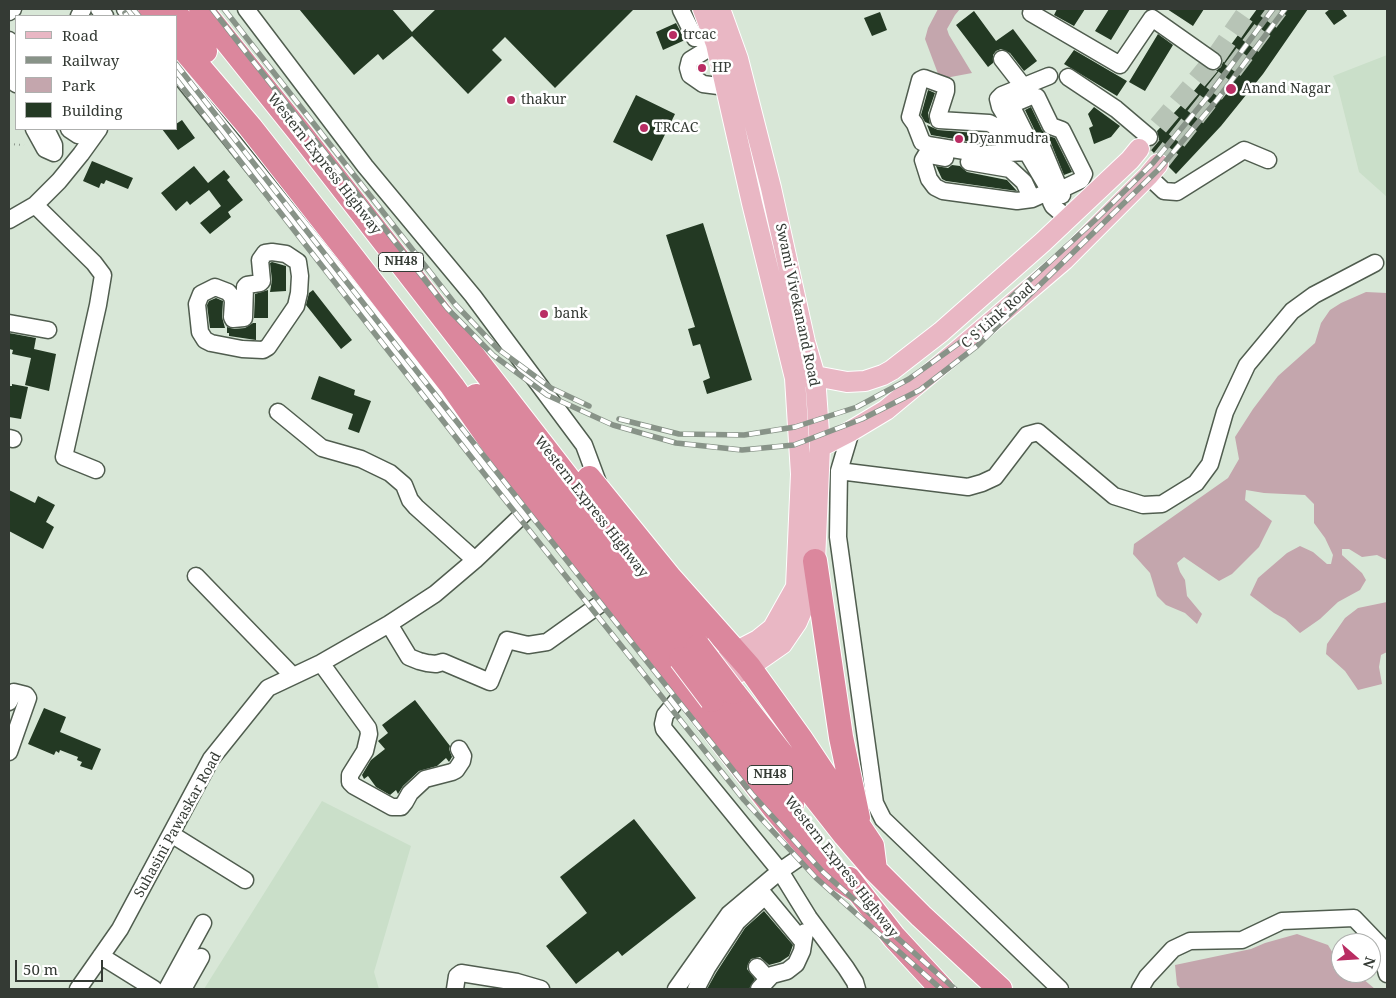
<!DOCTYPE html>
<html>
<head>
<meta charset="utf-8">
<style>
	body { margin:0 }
	#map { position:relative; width:1396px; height:998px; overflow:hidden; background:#d8e7d7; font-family:"Noto Serif",serif }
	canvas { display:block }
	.frame { position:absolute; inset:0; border:10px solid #343a34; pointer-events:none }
	.legend { position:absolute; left:15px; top:15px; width:162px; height:115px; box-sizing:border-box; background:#fff; border:1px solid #aeb0ae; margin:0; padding:6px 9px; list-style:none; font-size:15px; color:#343a34 }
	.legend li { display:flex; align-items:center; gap:10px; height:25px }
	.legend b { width:25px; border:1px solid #aeb0ae }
	.north { position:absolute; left:1331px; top:933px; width:50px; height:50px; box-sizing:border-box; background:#fff; border:1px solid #aeb0ae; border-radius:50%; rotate:109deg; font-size:14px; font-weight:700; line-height:20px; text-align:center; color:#343a34 }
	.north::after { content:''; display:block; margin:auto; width:18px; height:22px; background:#b92d63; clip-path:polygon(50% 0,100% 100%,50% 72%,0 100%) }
	.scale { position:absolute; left:15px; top:960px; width:88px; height:22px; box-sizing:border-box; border:2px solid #343a34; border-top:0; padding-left:6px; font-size:15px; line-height:18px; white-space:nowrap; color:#343a34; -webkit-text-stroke:4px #fff; paint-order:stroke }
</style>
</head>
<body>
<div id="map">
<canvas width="1396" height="998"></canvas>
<div class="frame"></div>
<ul class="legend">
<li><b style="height:6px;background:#e9b7c4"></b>Road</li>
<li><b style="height:6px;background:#889388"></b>Railway</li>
<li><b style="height:14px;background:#c4a6ad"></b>Park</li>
<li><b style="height:14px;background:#233923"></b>Building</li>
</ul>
<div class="north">N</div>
<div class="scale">50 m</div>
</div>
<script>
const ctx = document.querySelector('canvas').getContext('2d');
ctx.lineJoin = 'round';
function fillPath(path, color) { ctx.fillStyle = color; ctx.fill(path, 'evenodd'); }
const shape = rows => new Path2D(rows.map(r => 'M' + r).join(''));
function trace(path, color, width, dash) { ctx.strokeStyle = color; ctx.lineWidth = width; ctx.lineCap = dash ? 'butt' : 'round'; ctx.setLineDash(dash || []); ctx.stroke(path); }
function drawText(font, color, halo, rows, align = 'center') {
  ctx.font = font + ' "Noto Serif",serif'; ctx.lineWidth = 5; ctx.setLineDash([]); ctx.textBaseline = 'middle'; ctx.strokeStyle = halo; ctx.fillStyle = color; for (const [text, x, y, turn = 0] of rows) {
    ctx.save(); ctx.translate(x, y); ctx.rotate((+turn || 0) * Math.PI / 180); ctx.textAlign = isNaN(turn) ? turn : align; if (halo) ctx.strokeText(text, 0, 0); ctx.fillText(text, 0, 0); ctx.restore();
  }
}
fillPath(shape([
	[1387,55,1387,197,1359,172,1338,88,1333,76],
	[322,801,411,846,374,972,379,989,204,989]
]), '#cadfc9');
fillPath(shape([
	[938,9,960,9,955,15,947,29,949,35,972,73,940,79,925,39,928,28],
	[1366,292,1387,293,1387,560,1377,555,1362,557,1349,549,1342,549,1342,555,1362,573,1366,580,1360,590,1338,602,1320,619,1300,633,1285,619,1274,613,1250,595,1258,578,1287,553,1300,546,1313,552,1327,564,1331,564,1333,555,1325,538,1314,523,1314,504,1305,495,1264,493,1246,490,1245,500,1272,521,1259,547,1232,574,1219,581,1184,557,1177,563,1180,572,1185,580,1187,596,1202,614,1197,624,1185,613,1166,605,1157,596,1150,573,1133,554,1134,544,1228,478,1239,459,1235,437,1253,409,1278,376,1315,343,1321,323,1330,310,1341,303],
	[1387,602,1387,652,1381,655,1379,667,1382,684,1358,690,1345,671,1326,654,1327,644,1345,618,1358,608],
	[1297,934,1328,945,1334,955,1341,961,1341,973,1356,973,1375,989,1181,989,1177,985,1175,965,1251,949,1265,943]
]), '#c4a6ad');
fillPath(shape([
	[299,9,392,9,412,32,436,9,634,9,555,88,505,37,492,50,502,60,468,94,412,36,383,60,378,54,354,75],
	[1057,9,1085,9,1074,26,1054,15],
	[1109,9,1130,9,1111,40,1095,31],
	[1167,9,1204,9,1193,26],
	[1257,9,1308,9,1263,74,1221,126,1176,174,1169,167,1169,160,1166,155,1160,152,1154,153,1151,150,1150,147,1156,144,1159,139,1157,131,1189,97,1211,70,1217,70,1221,67,1223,62,1222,57],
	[1330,9,1342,9,1347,16,1334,25,1325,13],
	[974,11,996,41,1013,29,1037,61,1024,71,1010,53,1001,49,996,51,993,55,993,63,988,67,956,25],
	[880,12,887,30,872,36,864,18],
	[676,23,685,40,663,50,656,32],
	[1158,34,1173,45,1145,91,1129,82],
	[1074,50,1127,81,1117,96,1064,64],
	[928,90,935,93,928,113,930,124,925,122,921,115],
	[636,95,675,114,652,161,613,142],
	[1031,107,1042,130,1048,135,1044,137,1037,135,1025,110],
	[1094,107,1120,126,1111,137,1094,144,1089,128,1093,126,1088,114],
	[182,120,195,138,178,150,162,129,176,129,176,124],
	[927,125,938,130,988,134,992,144,984,144,931,135],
	[1049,136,1055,138,1072,172,1064,175,1051,143,1045,137],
	[92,161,133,178,128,189,106,180,104,184,101,183,99,188,83,181],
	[952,165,960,166,967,172,1007,180,1017,191,946,181,942,179,936,166,948,168],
	[194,166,208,183,224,170,230,177,227,180,243,200,228,212,231,217,210,234,200,223,221,206,209,190,190,205,187,201,176,211,161,193],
	[703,223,752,380,707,394,703,381,710,378,700,344,693,346,688,329,695,327,666,235],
	[272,262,286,266,286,291,270,292,272,280,270,263],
	[268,290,268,318,254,318,255,294],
	[313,290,352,340,341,349,306,305,309,293],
	[216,298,223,301,222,317,225,328,210,328,207,305,209,301],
	[253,323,256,323,256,340,229,336,229,333,227,333,227,327,234,329,245,328],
	[9,333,36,338,34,349,56,354,49,391,25,385,31,358,12,354,13,350,9,349],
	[319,376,355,390,354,395,371,401,359,433,348,429,353,414,311,399],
	[12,384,28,387,21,419,9,417,9,386,12,386],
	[9,490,35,503,38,496,55,505,46,522,54,527,43,549,9,531],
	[415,700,450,746,449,749,452,757,449,762,446,758,437,766,419,771,403,786,398,794,396,790,390,795,376,787,368,776,364,779,362,775,371,760,385,749,378,741,388,733,382,725],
	[44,708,66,717,60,732,101,749,92,770,80,766,82,762,77,760,78,757,60,750,59,753,56,751,54,755,28,744],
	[634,819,696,898,622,956,618,951,576,984,546,946,587,913,560,877],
	[764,911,793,945,789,956,780,962,769,965,760,957,751,959,748,964,747,969,755,979,749,989,707,989,716,973,745,928]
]), '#233923');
trace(shape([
	[1139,149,1213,61,1249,9],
	[1158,164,1231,72,1278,9]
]), '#b7c4b6', 20, [20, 10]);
const minor = shape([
	[99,9,105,16],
	[125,9,131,16],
	[246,9,365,166,473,296,584,445,600,488],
	[681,9,681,10,695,38,714,36],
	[1034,9,1031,13,1120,65,1152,18,1213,61],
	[9,12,13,9],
	[79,16,83,9],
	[9,40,16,56],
	[716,44,690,60,688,68,690,75,703,84,726,87],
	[1002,59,1023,86],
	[9,69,16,84],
	[176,71,316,245,525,511],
	[1049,76,1002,95,998,99,1000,107,1051,193,1051,202,1053,206,1067,218],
	[1068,77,1116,109,1149,137],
	[34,129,45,149,54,153,54,145,46,129],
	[69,129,78,135,84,136,91,129],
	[1009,153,995,126,989,123,939,120,938,116,946,91,946,86,924,78,920,80,910,117,915,124,922,142,928,145,983,154,1009,153,1027,152],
	[945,158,929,155,926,155,923,160,929,179,935,187,943,191,1017,201,1032,199,1050,191],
	[969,162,1010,169,1024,182,1032,199],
	[1148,176,1164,191,1177,192,1244,150,1268,160],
	[1060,190,1081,180,1084,174,1062,130,1051,126,1037,97,1032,96,1013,104,1013,109,1030,143,1042,147,1062,195],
	[35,205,94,263,103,275,98,305,64,457,96,470],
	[9,220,35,205,59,181,81,154,99,129],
	[272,252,286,254,298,262,300,276,299,293,296,306,268,347,263,350,242,349,211,343,205,340,200,332,197,304,201,294,215,287,228,292,232,297,233,302,232,317,233,319,244,318,245,287,247,285,260,283,262,281,260,260,265,253,272,252],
	[9,323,48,330],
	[278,412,322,448,361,459,390,473,404,485,410,500,416,507,475,560],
	[851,431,839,471,838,537,875,803,883,819,1060,989],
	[9,438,13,439],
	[839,471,968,487,982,483,995,477,1027,435,1038,432,1114,496,1143,505,1162,504,1196,483,1210,464,1225,412,1247,365,1292,311,1314,295,1375,263],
	[196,576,293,676],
	[389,624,409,657,419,661,427,663,436,664,443,662,490,682,507,640,528,645,547,642,610,597],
	[321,663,368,728,369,734,365,751,350,775,350,782,354,786,392,807,401,807,405,802,410,793,425,779,452,772,456,770,462,761,463,756,459,749],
	[684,692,665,715,663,724,664,729,780,871,809,918,846,968,855,982,857,989],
	[9,702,14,692,26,695,28,698,9,752],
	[171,834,245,880],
	[101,956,154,989],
	[757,967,768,979],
	[78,989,120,929,211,759,268,688,321,663,389,624,435,594,475,560,536,502],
	[167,989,203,923],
	[183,989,201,957],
	[455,989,457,976,461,973,517,982,541,989],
	[676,989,729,914,780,871,809,851],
	[696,989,707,968,737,922,765,896,803,942],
	[759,989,772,975,787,971,796,964,802,951,805,932],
	[1140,989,1147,977,1173,949,1190,941,1242,940,1282,921,1354,918,1379,944,1387,974]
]);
const major = shape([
	[703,9,716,44,752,203,795,378,801,474,796,587,773,628,758,640,735,652,703,677],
	[802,377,815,376,847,382,865,381,883,375,892,370,941,332,1043,242,1130,160,1139,149],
	[820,447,851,431,886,410,957,351,1064,260,1148,176,1158,164],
	[712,687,749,667,782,644,797,622,809,594,815,561,820,447,815,376,805,342,771,188,738,59,720,9]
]);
const highway = shape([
	[150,9,156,16],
	[172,9,205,51],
	[201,9,301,134,698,646],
	[176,40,250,127,348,252,452,386,505,461,774,808,828,872,858,891],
	[476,396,526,457,681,659],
	[589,478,670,578,749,667,800,738,872,846,875,870],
	[815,561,841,737,858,818],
	[733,692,845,835,875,870,921,916,1000,989],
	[712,700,792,804],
	[849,879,894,937,942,989]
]);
trace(minor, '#505d4f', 19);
trace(major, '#fff', 22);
trace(highway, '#fff', 26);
trace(shape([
	[9,144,24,145]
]), '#8f9a8f', 2, [1, 4]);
trace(minor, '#fff', 16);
trace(major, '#e9b7c4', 20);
trace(highway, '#db879d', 24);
const rail = shape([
	[133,9,139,16],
	[212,9,447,308,493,355,547,395,613,425,676,443,742,450,794,445,862,419,920,390,977,346,1160,168,1217,100,1285,9],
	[224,9,455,304,498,349,551,388,589,406],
	[125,13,127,16],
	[176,64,400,350,752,794,823,872,955,989],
	[176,79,486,476,744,800,816,878,941,989],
	[619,419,679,434,744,435,795,427,857,407,909,379,969,336,1095,220,1153,163,1209,95,1273,9]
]);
trace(rail, '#889388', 5.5);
trace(rail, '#fff', 4, [11]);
const highwayBridge = shape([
	[698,646,733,692],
	[681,659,712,700]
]);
trace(highwayBridge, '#fff', 26, []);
trace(highwayBridge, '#db879d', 24);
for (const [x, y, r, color] of [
	[673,35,5,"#b92d63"],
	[702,68,5,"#b92d63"],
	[1231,89,6,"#b92d63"],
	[511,100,5,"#b92d63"],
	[644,128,5,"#b92d63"],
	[959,139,5,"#b92d63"],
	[544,314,5,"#b92d63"]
]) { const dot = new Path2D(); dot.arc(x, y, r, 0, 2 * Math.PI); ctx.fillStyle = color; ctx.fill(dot); trace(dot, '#fff', 2); }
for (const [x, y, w] of [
	[401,262,45],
	[770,775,45]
]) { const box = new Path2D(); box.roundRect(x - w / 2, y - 9.5, w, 19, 4); ctx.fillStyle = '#fff'; ctx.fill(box); trace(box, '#343a34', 1); }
drawText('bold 12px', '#343a34', null, [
	["NH48",401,262],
	["NH48",770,775]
]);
drawText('14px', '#343a34', '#fff', [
	["trcac",683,35],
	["HP",712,68],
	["Anand Nagar",1242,89],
	["thakur",521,100],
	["TRCAC",654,128],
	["Dyanmudra",969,139],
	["bank",554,314]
], 'left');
drawText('14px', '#343a34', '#fff', [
	["Western Express Highway",324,164,52],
	["Swami Vivekanand Road",797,305,78],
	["C S Link Road",998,316,-41],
	["Western Express Highway",591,507,52],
	["Suhasini Pawaskar Road",178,825,-61],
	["Western Express Highway",841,867,52]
]);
</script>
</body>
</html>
